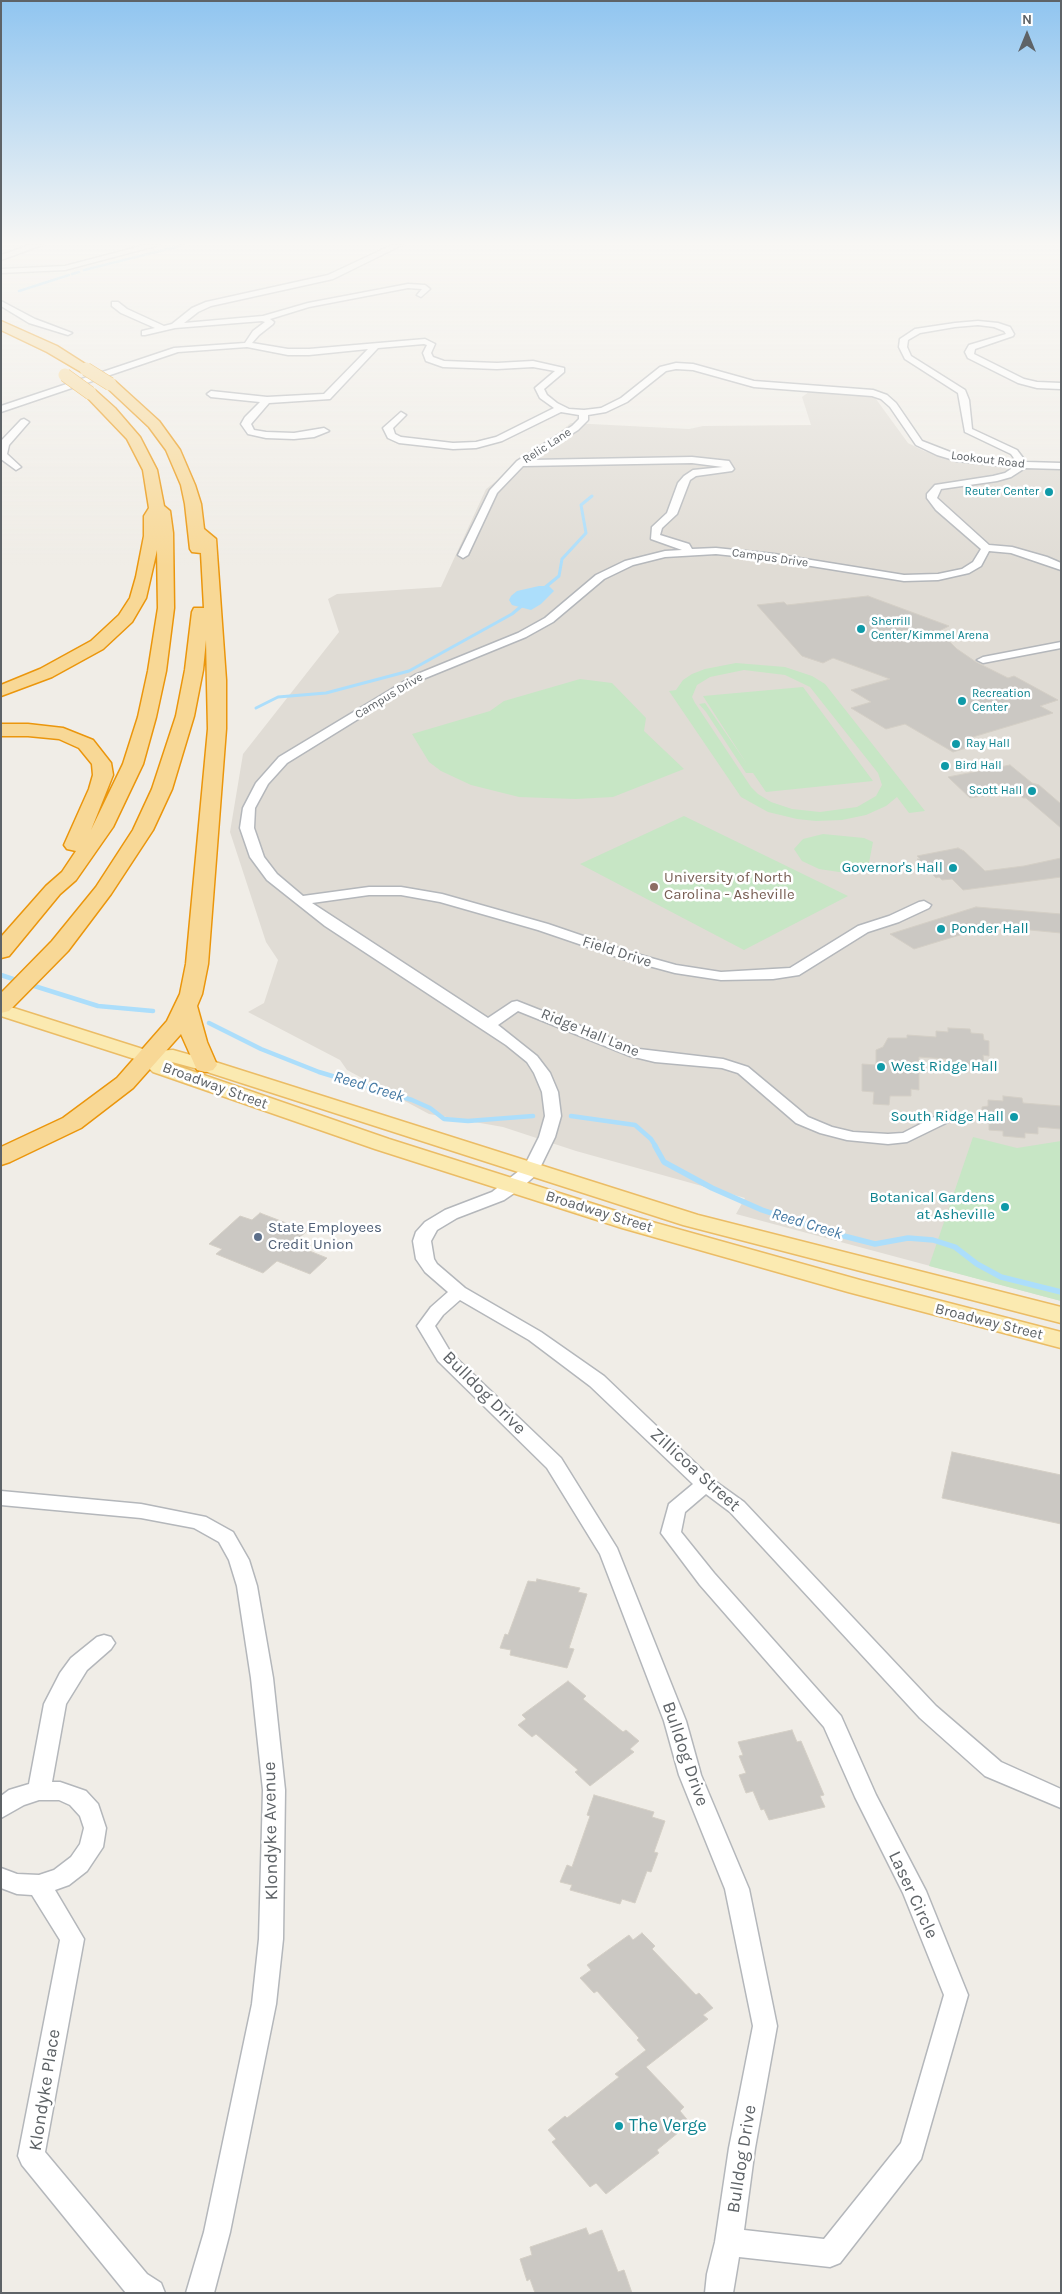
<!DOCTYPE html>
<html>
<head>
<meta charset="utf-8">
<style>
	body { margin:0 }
	#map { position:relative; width:1062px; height:2294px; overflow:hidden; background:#f0ede7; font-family:Karla,sans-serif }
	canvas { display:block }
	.frame { position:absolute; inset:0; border:2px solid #5e6367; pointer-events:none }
	.north { position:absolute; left:1002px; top:10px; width:50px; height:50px; -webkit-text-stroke:4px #fff; paint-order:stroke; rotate:0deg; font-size:14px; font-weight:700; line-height:20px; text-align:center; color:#5e6367 }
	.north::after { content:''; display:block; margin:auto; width:18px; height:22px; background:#5e6367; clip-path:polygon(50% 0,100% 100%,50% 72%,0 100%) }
</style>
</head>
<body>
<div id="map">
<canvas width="1062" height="2294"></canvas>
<div class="frame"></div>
<div class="north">N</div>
</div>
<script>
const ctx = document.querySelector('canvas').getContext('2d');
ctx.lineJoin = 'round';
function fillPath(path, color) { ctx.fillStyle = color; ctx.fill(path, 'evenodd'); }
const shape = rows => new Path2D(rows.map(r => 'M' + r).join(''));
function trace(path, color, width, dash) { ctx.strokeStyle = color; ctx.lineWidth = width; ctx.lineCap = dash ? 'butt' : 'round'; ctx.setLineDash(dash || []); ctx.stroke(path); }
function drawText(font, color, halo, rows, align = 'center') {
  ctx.font = font + ' Karla,sans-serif'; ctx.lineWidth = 5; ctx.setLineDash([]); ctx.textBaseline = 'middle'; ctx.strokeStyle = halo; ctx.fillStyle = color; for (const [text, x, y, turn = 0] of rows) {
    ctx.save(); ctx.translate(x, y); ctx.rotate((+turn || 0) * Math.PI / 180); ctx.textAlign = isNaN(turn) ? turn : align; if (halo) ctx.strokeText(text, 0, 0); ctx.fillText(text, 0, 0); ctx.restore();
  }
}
fillPath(shape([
	[810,391,864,394,876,399,908,443,924,451,952,458,1061,467,1061,1301,736,1214,745,1198,576,1151,503,1127,429,1114,347,1070,340,1060,248,1012,264,1003,278,960,266,942,230,832,243,754,339,632,328,599,337,594,441,587,486,489,571,423,689,429,703,426,811,425,802,397]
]), '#e0dcd5');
fillPath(shape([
	[736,663,785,667,812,676,825,684,925,811,909,813,897,797,886,806,866,815,842,820,816,821,797,819,768,812,741,797,669,691,676,690,683,680,692,674,705,669],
	[744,670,785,675,810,687,878,773,882,785,876,796,857,807,820,812,792,809,771,802,758,794,751,787,695,703,692,697,697,685,710,677],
	[580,679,612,683,646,718,644,731,684,769,613,797,576,799,519,797,471,785,441,771,429,762,412,734,490,711,504,701],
	[803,687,873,781,766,792,753,773,746,773,706,712,699,704,705,703,747,764,703,696],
	[684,816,848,896,744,950,580,864],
	[823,834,864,838,873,842,868,868,839,872,819,869,802,861,794,849,803,839],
	[973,1137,1017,1148,1061,1141,1061,1301,929,1266]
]), '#c7e6c5');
fillPath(shape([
	[539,586,549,586,554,591,541,604,531,610,512,605,509,600,511,596,517,591]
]), '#acdefb');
trace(shape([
	[84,270,184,245],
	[72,274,79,272],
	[19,291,69,275]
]), '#acdefb', 2.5);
trace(shape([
	[543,589,559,576,562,559,586,533,581,505,592,496],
	[256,708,278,697,326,693,409,671,512,614,524,604]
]), '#acdefb', 3);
trace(shape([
	[1,975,19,981],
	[28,984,98,1006,153,1011],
	[209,1023,261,1049,319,1072,412,1100,430,1108,444,1119,468,1121,533,1116],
	[571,1116,635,1125,651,1139,656,1147]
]), '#acdefb', 4.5);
trace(shape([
	[655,1146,664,1162,712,1188,762,1210,836,1234,875,1244,908,1238,933,1240,955,1247,977,1264,1001,1277,1061,1292]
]), '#acdefb', 5.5);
const building = shape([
	[868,596,949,626,939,631,957,649,976,662,1008,678,1014,676,1058,700,1040,706,1053,713,966,739,976,745,953,752,905,724,886,729,851,708,871,702,851,690,890,679,833,658,823,663,802,656,757,605,784,602,787,605,868,596],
	[1010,765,1032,783,1039,785,1061,804,1061,828,1026,798,1023,798,1015,791,970,798,948,777,1010,765],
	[958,848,964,851,985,871,1024,866,1061,858,1061,877,963,890,952,879,942,880,939,877,936,878,917,859,920,859,917,856,958,848],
	[976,907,1061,914,1061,933,989,926,914,949,890,934,976,907],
	[948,1028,970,1029,971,1033,983,1034,984,1040,989,1041,989,1056,983,1055,984,1063,971,1062,971,1066,947,1064,947,1059,919,1057,919,1090,911,1089,911,1096,890,1096,889,1105,873,1104,874,1092,862,1091,862,1064,876,1065,876,1050,883,1047,888,1038,907,1038,907,1035,936,1037,936,1031,948,1032,948,1028],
	[1003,1096,1022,1098,1023,1103,1061,1106,1061,1129,1038,1127,1038,1134,1025,1133,1025,1138,1003,1136,1003,1131,989,1130,989,1122,982,1122,982,1107,988,1106,988,1100,1003,1101,1003,1096],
	[260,1213,307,1231,292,1244,327,1258,310,1274,277,1261,263,1273,216,1254,222,1249,209,1244,240,1216,252,1220,260,1213],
	[952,1452,1061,1475,1061,1524,942,1498,952,1452],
	[537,1579,580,1588,578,1592,587,1594,569,1648,574,1649,567,1668,510,1655,511,1650,500,1648,505,1634,508,1635,528,1581,536,1582,537,1579],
	[568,1681,586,1696,583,1699,623,1732,626,1730,639,1741,630,1749,634,1752,590,1786,575,1772,578,1770,536,1734,532,1737,518,1725,526,1719,522,1715,568,1681],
	[792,1730,797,1742,801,1741,824,1795,820,1796,825,1807,769,1820,764,1809,761,1810,753,1791,746,1793,739,1775,746,1773,739,1756,743,1755,738,1742,792,1730],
	[594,1795,654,1812,652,1817,665,1821,654,1852,658,1853,651,1872,647,1871,635,1903,622,1899,620,1904,570,1890,572,1885,560,1882,567,1865,572,1867,590,1816,587,1815,594,1795],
	[642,1933,655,1946,652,1949,696,1995,699,1993,713,2008,703,2015,708,2019,646,2067,684,2107,680,2111,690,2123,657,2150,659,2153,606,2194,596,2183,590,2187,552,2142,556,2139,548,2130,565,2116,567,2118,619,2077,615,2074,646,2050,637,2040,639,2038,597,1991,594,1993,580,1978,591,1970,587,1965,629,1935,633,1940,642,1933],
	[586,2228,589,2235,602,2230,618,2272,624,2270,632,2293,535,2293,530,2279,527,2281,520,2259,532,2255,530,2247,586,2228]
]);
fillPath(building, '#cbc8c3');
trace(building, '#d4cfc6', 1);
const minor = shape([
	[30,245,42,245,1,260,1,255,30,245],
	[145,245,159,245,65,270,1,273,1,269,65,266,145,245],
	[392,245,402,245,333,279,211,306,198,312,184,323,263,316,308,303,408,284,425,285,430,289,421,297,417,295,422,289,408,288,309,307,270,319,274,322,273,324,259,335,252,343,288,349,309,349,425,339,435,344,431,353,433,357,444,361,497,363,533,361,564,368,564,372,544,389,547,395,557,403,569,409,584,410,601,408,621,398,660,367,676,363,693,364,754,381,873,390,887,395,896,403,922,441,958,455,1016,461,1011,454,965,432,958,393,905,359,899,347,900,339,915,329,955,323,978,321,998,323,1010,327,1014,334,1013,336,975,349,974,354,1024,379,1037,382,1061,383,1061,389,1037,388,1018,383,968,358,965,352,969,345,1006,334,1004,331,994,327,978,325,955,327,920,333,908,340,907,347,911,356,965,390,969,400,972,429,1017,450,1026,462,1061,463,1061,469,1025,468,1011,477,997,481,941,489,937,498,989,545,1012,547,1047,557,1061,563,1061,570,1011,553,989,551,981,566,969,573,938,580,904,581,774,560,716,554,665,557,633,565,604,579,553,622,526,637,423,679,287,763,268,784,255,808,254,828,264,857,277,874,303,896,369,887,401,887,442,894,548,924,633,953,676,965,721,972,790,968,858,926,889,916,919,902,924,901,931,905,929,908,899,922,868,932,799,975,773,979,721,980,675,973,623,959,538,930,440,902,401,895,369,895,312,903,488,1018,512,1002,517,1001,639,1049,723,1059,748,1067,808,1117,832,1127,853,1132,888,1134,903,1133,936,1116,942,1114,948,1116,950,1119,948,1122,907,1142,888,1144,847,1140,820,1133,796,1123,738,1073,722,1068,655,1062,630,1056,518,1011,498,1025,537,1056,550,1073,558,1092,561,1116,555,1137,537,1174,520,1189,504,1200,457,1218,437,1230,431,1241,434,1259,437,1264,465,1288,541,1332,604,1376,712,1479,744,1502,936,1706,1001,1762,1061,1789,1061,1808,985,1776,920,1718,730,1512,706,1494,685,1512,681,1532,714,1573,841,1716,876,1795,926,1891,968,1995,921,2159,840,2263,830,2267,739,2257,733,2293,705,2293,707,2274,715,2242,729,2148,753,2026,725,1889,679,1775,664,1721,600,1554,547,1468,438,1361,417,1326,431,1307,448,1292,425,1272,416,1259,413,1241,416,1232,425,1222,445,1210,492,1192,524,1167,539,1137,545,1116,542,1092,534,1073,527,1062,506,1045,325,926,267,880,250,857,240,828,243,808,256,783,279,757,415,675,518,633,545,618,596,575,625,561,665,551,682,550,651,539,652,527,667,513,678,483,684,476,693,470,723,467,692,463,523,466,497,493,468,555,463,558,458,555,490,490,517,461,572,426,579,419,579,415,561,412,502,441,476,448,453,449,399,443,388,438,383,428,401,412,406,415,393,428,395,434,401,437,453,443,476,442,496,437,554,408,540,398,535,388,555,371,533,367,497,369,443,367,426,361,423,353,427,345,424,344,378,348,330,399,269,403,251,424,254,430,266,432,294,433,324,428,329,431,314,437,294,439,266,438,248,434,241,424,245,417,260,402,211,397,207,394,211,391,267,397,324,394,368,349,309,355,288,355,247,347,178,352,1,412,1,406,174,348,245,343,253,331,265,322,262,321,175,328,145,335,142,335,142,331,155,328,121,313,112,306,112,302,118,302,127,309,164,326,172,324,192,308,206,302,328,275,392,245],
	[676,369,693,370,754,387,872,396,881,399,890,407,916,445,937,455,957,461,1014,467,1005,473,993,476,935,485,927,494,927,498,936,510,981,549,973,562,962,569,938,574,904,575,774,554,716,548,692,549,689,544,660,535,662,528,677,514,690,480,696,476,732,471,734,469,729,461,692,457,531,460,578,430,588,420,588,415,606,412,627,402,666,371,676,369],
	[460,1300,529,1340,590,1386,693,1484,669,1504,661,1533,700,1585,824,1727,855,1797,903,1893,944,1995,901,2143,824,2239,744,2230,755,2148,777,2026,749,1889,701,1775,686,1721,617,1548,561,1458,451,1353,435,1326,443,1315,460,1300],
	[1,301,35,319,72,333,68,335,29,323,1,306,1,301],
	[24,419,29,422,9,445,7,454,21,467,16,470,1,459,1,441,21,420,24,419],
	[1061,642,1061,648,983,663,977,660,983,657,1061,642],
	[1,1491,141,1504,206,1517,233,1532,249,1560,257,1586,273,1678,285,1790,283,1939,276,2004,230,2232,214,2293,186,2293,204,2232,252,2004,259,1939,263,1790,251,1678,237,1586,229,1560,219,1542,194,1528,141,1518,1,1505,1,1491],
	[104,1635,111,1637,115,1643,111,1649,87,1670,66,1704,52,1782,60,1782,86,1791,98,1804,106,1828,103,1847,87,1871,69,1885,55,1890,84,1939,45,2152,147,2274,161,2283,165,2293,126,2293,22,2165,18,2156,60,1940,32,1895,17,1894,1,1888,1,1868,17,1874,39,1875,54,1870,71,1857,80,1844,84,1828,80,1816,70,1805,59,1800,39,1800,24,1805,1,1818,1,1796,9,1790,29,1784,44,1704,60,1673,71,1658,97,1637,104,1635]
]);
const major = shape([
	[1,1004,149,1051,173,1050,212,1061,698,1215,1061,1307,1061,1323,683,1225,198,1069,172,1062,166,1062,389,1139,638,1218,860,1280,1061,1332,1061,1348,848,1292,622,1228,375,1149,153,1072,141,1061,1,1016,1,1004]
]);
const highway = shape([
	[1,321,57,346,93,369,86,373,81,372,47,352,1,330,1,321],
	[110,380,115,381,159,421,180,450,195,485,201,504,204,529,216,539,226,680,226,729,208,964,202,994,197,1006,207,1042,217,1065,213,1070,205,1072,197,1070,181,1034,133,1088,81,1128,10,1162,1,1165,1,1147,63,1118,117,1078,167,1021,180,994,186,964,208,729,206,640,203,670,194,716,172,789,153,830,111,894,68,951,9,1011,1,1013,1,993,52,941,96,887,133,830,152,789,176,716,185,670,192,612,194,608,204,608,201,553,192,552,190,549,185,504,181,485,166,450,149,427,103,384,110,380],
	[90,389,95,390,115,408,140,437,157,470,164,506,170,511,173,533,174,608,166,671,156,717,143,764,113,827,76,880,60,894,9,956,1,958,1,937,46,886,62,872,76,851,67,849,64,845,89,789,93,775,92,764,79,748,59,739,28,736,1,736,1,724,28,724,63,728,93,740,111,763,113,775,91,830,123,764,138,717,148,671,158,608,157,550,146,598,132,622,103,649,52,677,1,696,1,685,40,669,91,641,119,615,130,598,136,577,144,536,144,516,149,508,143,470,127,439,83,393,90,389]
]);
trace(minor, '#b4b7bb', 3);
trace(major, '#ebbc65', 3);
trace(highway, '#eb960c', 3);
fillPath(minor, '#fff');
fillPath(major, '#fbeab1');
fillPath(highway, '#f8d896');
const highwayBridge = shape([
	[86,369,110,384],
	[65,375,90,393]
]);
trace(highwayBridge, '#eb960c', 14, []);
trace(highwayBridge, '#f8d896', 13);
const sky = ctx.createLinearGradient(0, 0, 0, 567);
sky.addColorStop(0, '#90c5f0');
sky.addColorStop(0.43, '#f8f7f4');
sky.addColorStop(1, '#f8f7f400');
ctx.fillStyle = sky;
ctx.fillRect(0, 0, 1062, 567);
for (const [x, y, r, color] of [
	[1049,492,5,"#0f9aa8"],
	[861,629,5,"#0f9aa8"],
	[962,701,5,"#0f9aa8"],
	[956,744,5,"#0f9aa8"],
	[945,766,5,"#0f9aa8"],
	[1032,791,5,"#0f9aa8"],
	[953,868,5,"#0f9aa8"],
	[654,887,5,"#8d6e63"],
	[941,929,5,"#0f9aa8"],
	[881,1067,5,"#0f9aa8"],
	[1014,1117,5,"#0f9aa8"],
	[1005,1207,5,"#0f9aa8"],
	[258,1237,5,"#5c6f8a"],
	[619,2126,5,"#0f9aa8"]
]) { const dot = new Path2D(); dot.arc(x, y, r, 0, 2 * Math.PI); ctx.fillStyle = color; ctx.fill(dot); trace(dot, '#fff', 2); }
drawText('12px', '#5e6367', '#fff', [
	["Relic Lane",547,446,-33],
	["Lookout Road",988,460,7],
	["Campus Drive",770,558,8],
	["Campus Drive",389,696,-31]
]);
drawText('12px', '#0d838f', '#fff', [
	["Reuter Center",1039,492,"right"],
	["Sherrill",871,622],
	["Center/Kimmel Arena",871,636],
	["Recreation",972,694],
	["Center",972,708],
	["Ray Hall",966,744],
	["Bird Hall",955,766],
	["Scott Hall",1022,791,"right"]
], 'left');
drawText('15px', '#0d838f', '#fff', [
	["Governor's Hall",943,868],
	["Ponder Hall",951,929,"left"],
	["West Ridge Hall",891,1067,"left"],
	["South Ridge Hall",1004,1117],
	["Botanical Gardens",995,1198],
	["at Asheville",995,1215]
], 'right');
drawText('15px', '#785e54', '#fff', [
	["University of North",664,878],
	["Carolina - Asheville",664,895]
], 'left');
drawText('15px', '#5e6367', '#fff', [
	["Field Drive",617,952,18],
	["Ridge Hall Lane",590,1033,22],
	["Broadway Street",215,1086,20],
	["Broadway Street",599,1212,17],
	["Broadway Street",989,1322,14]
]);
drawText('15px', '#4e5e75', '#fff', [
	["State Employees",268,1228],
	["Credit Union",268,1245]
], 'left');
drawText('italic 16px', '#467aa4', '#fff', [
	["Reed Creek",369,1087,17],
	["Reed Creek",807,1224,17]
]);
drawText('18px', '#5e6367', '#fff', [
	["Bulldog Drive",484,1393,45],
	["Zillicoa Street",695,1470,42],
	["Bulldog Drive",685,1754,71],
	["Klondyke Avenue",271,1831,-91],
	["Laser Circle",913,1895,65],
	["Klondyke Place",45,2090,-81],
	["Bulldog Drive",742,2159,-81]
]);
drawText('18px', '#0d838f', '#fff', [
	["The Verge",629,2126]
], 'left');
</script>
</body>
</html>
